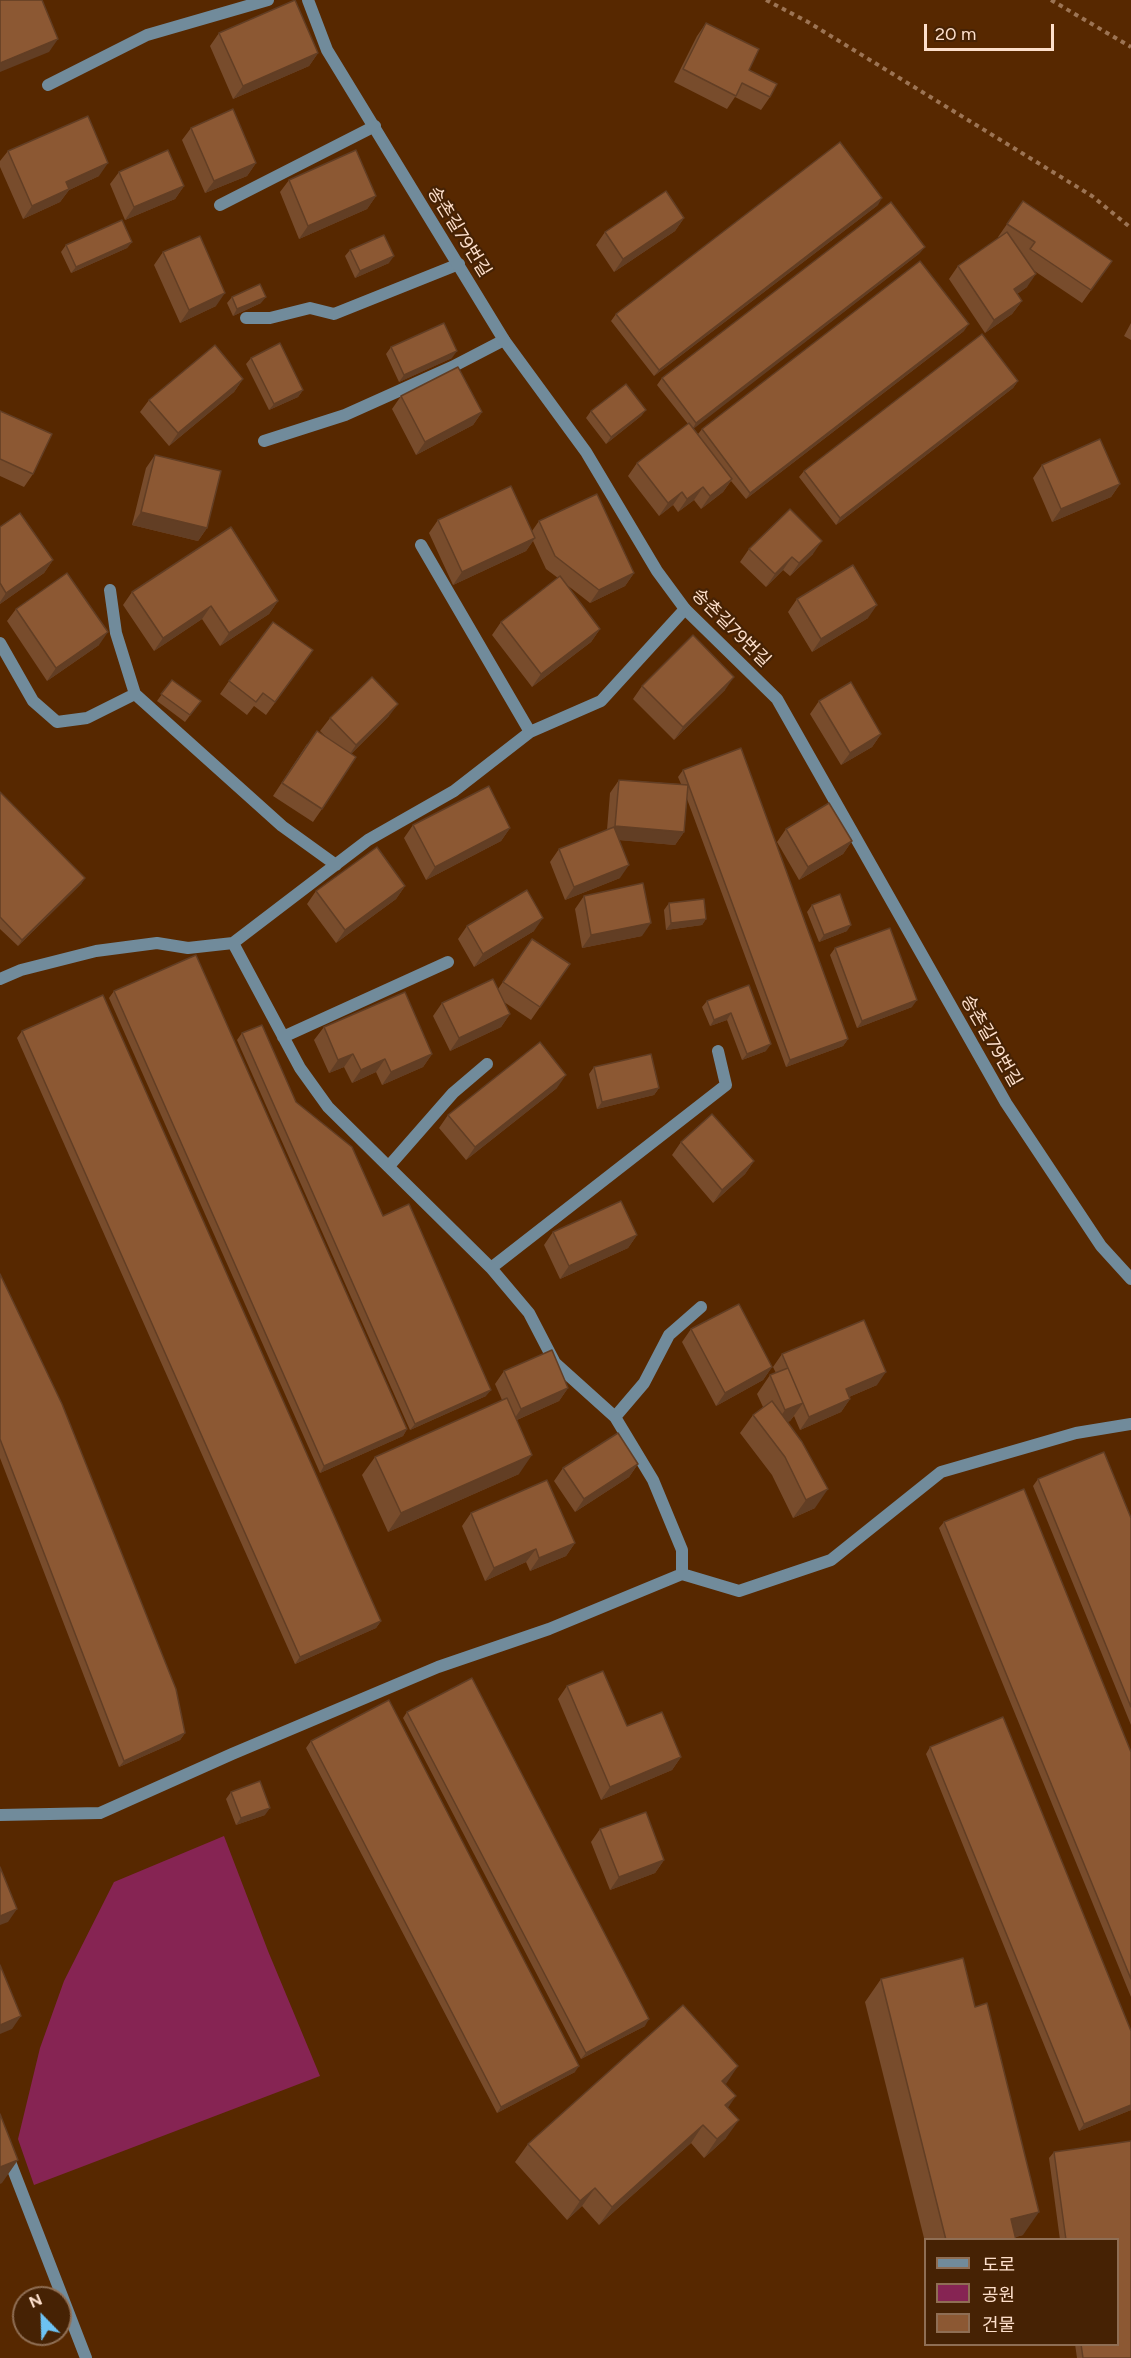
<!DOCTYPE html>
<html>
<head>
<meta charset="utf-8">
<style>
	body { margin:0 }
	#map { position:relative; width:1131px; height:2358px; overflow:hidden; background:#572800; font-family:Figtree,"Noto Sans KR",sans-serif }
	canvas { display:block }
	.legend { position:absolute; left:924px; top:2238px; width:195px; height:108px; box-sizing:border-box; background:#462204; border:2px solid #8f6e54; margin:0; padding:8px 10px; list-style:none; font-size:18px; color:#fddfcb }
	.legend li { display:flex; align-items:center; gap:12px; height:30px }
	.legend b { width:30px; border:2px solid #8f6e54 }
	.north { position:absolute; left:12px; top:2286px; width:60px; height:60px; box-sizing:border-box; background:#462204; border:2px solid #8f6e54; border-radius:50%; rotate:337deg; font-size:16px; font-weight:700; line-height:24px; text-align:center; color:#fddfcb }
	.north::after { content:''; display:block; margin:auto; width:21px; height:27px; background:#6dc2f3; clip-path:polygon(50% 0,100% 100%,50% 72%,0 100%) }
	.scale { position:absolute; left:924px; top:24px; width:130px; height:27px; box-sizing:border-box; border:3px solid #fddfcb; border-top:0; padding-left:8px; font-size:18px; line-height:21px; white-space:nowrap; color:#fddfcb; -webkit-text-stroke:4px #462204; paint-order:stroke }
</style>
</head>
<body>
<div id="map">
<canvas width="1131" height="2358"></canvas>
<ul class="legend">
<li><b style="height:8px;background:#718b9b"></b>도로</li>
<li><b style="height:16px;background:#862453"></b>공원</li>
<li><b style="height:16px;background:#8c5833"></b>건물</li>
</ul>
<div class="north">N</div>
<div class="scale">20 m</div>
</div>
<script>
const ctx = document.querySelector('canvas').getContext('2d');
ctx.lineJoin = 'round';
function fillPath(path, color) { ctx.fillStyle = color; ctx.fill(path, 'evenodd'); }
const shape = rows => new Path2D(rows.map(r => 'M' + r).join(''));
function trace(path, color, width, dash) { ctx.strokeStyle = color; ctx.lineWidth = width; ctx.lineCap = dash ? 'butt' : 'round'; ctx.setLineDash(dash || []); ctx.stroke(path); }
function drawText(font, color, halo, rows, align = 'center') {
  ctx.font = font + ' Figtree,"Noto Sans KR",sans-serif'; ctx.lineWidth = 4.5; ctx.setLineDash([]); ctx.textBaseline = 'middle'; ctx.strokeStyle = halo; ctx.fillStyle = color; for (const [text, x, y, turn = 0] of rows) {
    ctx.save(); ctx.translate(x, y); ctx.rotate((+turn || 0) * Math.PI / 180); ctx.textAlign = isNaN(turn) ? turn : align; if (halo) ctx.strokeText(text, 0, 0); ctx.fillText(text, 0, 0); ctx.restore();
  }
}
fillPath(shape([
	[224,1836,268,1951,320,2076,34,2185,18,2139,40,2048,64,1981,114,1882]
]), '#862453');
trace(shape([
	[766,0,808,22,1092,196,1131,228],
	[1051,0,1131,47]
]), '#9c7454', 4, [4.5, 4.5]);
trace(shape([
	[48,85,147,35,268,0],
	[220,205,375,126],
	[246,318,270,318,310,308,334,314,459,264],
	[264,441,345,415,452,367,504,340],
	[421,545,530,732],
	[110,590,116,633,135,694],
	[0,643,33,701,57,722,87,718,135,694,282,826,336,865],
	[233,943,300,1068,328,1107,491,1268,529,1313,555,1363,615,1417,653,1480,682,1550,682,1574],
	[0,979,21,970,96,951,157,943,188,948,233,943,368,840,454,791,530,732,601,701,685,609],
	[283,1037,448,962],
	[389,1166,453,1093,487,1064],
	[491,1268,726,1085,718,1051],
	[615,1417,644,1383,669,1335,701,1307],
	[0,1815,100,1813,232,1754,438,1667,549,1629,682,1574,739,1591,831,1560,941,1472,1076,1433,1131,1424],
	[0,2136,86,2358]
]), '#718b9b', 12);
trace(shape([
	[308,0,327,50,504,340,586,452,657,571,685,609,777,699,1006,1103,1101,1246,1131,1279]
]), '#718b9b', 12);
fillPath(shape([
	[706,23,749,70,770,97,761,110,735,97,727,109,674,82,697,36],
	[219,33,318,53,309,66,233,99,210,46],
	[191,128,256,163,247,176,205,193,182,140],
	[8,151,99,176,69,190,60,202,23,219,0,167,0,161],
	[119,172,184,186,175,199,125,220,110,184],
	[289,180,376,196,367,209,299,239,280,192],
	[1023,201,1112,261,1082,303,1033,270,1027,287,1017,294,1022,301,1012,314,985,333,949,279,958,266,1000,237,998,237],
	[878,205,654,376,611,321,616,314],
	[684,218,675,231,614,272,596,245,605,232],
	[132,242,127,248,71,273,61,252,66,245],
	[350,250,389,263,355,278,345,256],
	[163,252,216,306,180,323,154,265],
	[920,253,693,428,698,434,702,429,964,331,746,499,731,481,723,492,701,509,694,500,678,512,673,505,659,516,628,476,637,463,688,424,657,385,662,378],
	[232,297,261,303,233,316,227,303],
	[1131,323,1131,340,1124,336],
	[391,347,452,358,399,382,386,354],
	[251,358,303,390,298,397,269,410,246,364],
	[243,379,234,392,169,446,140,412,149,400],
	[1018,381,1013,388,836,525,799,477,804,471],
	[401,396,482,412,473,425,416,455,392,409],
	[646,410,641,416,606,444,586,418,591,411],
	[0,411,33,474,24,487,0,476],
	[155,455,207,528,198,541,132,525,146,468],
	[1042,465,1120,484,1111,497,1052,522,1033,478],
	[438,520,532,531,539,521,634,573,625,586,590,603,567,585,600,629,591,642,532,687,492,635,501,622,558,578,546,569,533,541,526,551,453,585,429,533],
	[0,527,53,560,44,573,0,604],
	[749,549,813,554,790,576,783,570,766,587,740,562],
	[132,592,278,601,269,614,220,646,202,619,154,651,123,605],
	[797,599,868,618,812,652,788,612],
	[16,609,99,645,47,681,7,621],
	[304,663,266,715,254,706,247,715,220,694,229,681],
	[172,680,201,701,185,722,157,701],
	[642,686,725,690,674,740,633,699],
	[819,701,881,734,872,747,841,765,810,714],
	[389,716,351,754,322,809,313,822,273,796,307,744,328,739,320,731,330,718],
	[683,770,848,1039,843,1046,786,1067,687,799,684,832,675,845,620,840,620,878,565,900,550,862,559,849,607,830,610,793,619,780,681,784,678,777],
	[0,792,85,878,81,884,18,946,0,929],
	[413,825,510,828,501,841,426,880,404,838],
	[786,829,852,841,843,854,799,880,777,842],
	[405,886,396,899,336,943,307,904,316,891],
	[584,896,642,936,582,948,575,909],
	[669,903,706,919,702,925,666,930,664,910],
	[812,905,847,931,819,942,807,912],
	[467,926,534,931,474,967,458,939],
	[532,939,570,964,531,1020,504,1002,510,1014,501,1027,450,1051,433,1016,442,1003,498,989],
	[835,948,912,1007,857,1028,830,955],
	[749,985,766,1051,742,1060,727,1020,710,1026,702,1007,707,1001],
	[114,991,407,1429,403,1436,320,1473,109,998],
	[324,1027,432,1054,423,1067,382,1085,376,1072,352,1083,344,1067,329,1073,314,1040],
	[22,1031,381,1621,376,1628,295,1664,17,1038],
	[242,1033,296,1102,383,1216,486,1396,410,1430,237,1040],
	[594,1067,659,1088,654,1095,597,1109,589,1074],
	[557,1088,466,1160,439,1128,448,1115],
	[681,1142,754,1161,745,1174,713,1203,672,1155],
	[553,1232,637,1235,628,1248,560,1279,544,1245],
	[0,1274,185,1733,180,1740,119,1767,0,1458],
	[691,1329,772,1367,763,1380,716,1406,682,1342],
	[782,1354,877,1385,849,1397,850,1399,841,1412,800,1430,794,1416,790,1421,787,1422,815,1508,793,1518,772,1475,740,1433,753,1415,763,1407,757,1394,770,1375,776,1373,773,1367],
	[504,1371,568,1388,559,1401,517,1420,519,1474,388,1532,362,1475,375,1457,502,1400,495,1384],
	[638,1464,629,1477,575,1512,554,1481,563,1468],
	[1038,1479,1131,1518,1131,1725,1033,1486],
	[471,1513,575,1543,566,1556,530,1571,526,1562,485,1581,462,1526],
	[944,1522,1131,1752,1131,1997,939,1528],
	[567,1686,627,1726,681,1757,672,1770,601,1800,558,1699],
	[407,1712,645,2026,581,2059,403,1718],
	[311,1741,575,2072,497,2113,306,1748],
	[930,1747,1131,2031,1131,2110,1079,2131,926,1754],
	[231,1792,265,1815,236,1825,226,1799],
	[600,1829,664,1860,655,1873,610,1890,591,1842],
	[881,1979,1023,2235,1016,2237,1016,2240,926,2240,926,2246,865,2002],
	[725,2084,728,2108,726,2138,704,2158,691,2143,599,2225,582,2206,567,2220,515,2162,528,2144],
	[1131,2141,1131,2358,1077,2358,1075,2344,1118,2344,1118,2240,1060,2240,1049,2158,1054,2152]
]), '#784c2c');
fillPath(shape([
	[58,39,49,52,0,72,0,63],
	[318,53,309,66,233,99,243,86],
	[108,163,99,176,69,190,60,202,23,219,32,206,66,182],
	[256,163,247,176,205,193,214,181],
	[184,186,175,199,125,220,134,207],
	[376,196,367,209,299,239,308,226],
	[882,198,878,205,654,376,659,370],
	[684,218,675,231,614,272,623,259],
	[132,242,127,248,71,273,76,267],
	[925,247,920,253,692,430,696,423],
	[394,256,389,263,355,278,360,271],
	[1036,274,1027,287,1005,302,1014,289],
	[225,293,216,306,180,323,189,310],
	[266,297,261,303,233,316,237,309],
	[1022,301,1012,314,985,333,994,320],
	[969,324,964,331,746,499,750,493],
	[457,351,452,358,399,382,404,375],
	[243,379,234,392,169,446,178,433],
	[1018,381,1013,388,836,525,840,518],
	[303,390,298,397,269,410,274,404],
	[646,410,641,416,606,444,611,437],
	[482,412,473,425,416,455,425,442],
	[732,479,723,492,701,509,710,496],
	[1120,484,1111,497,1052,522,1061,509],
	[703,487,694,500,678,512,687,499],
	[682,492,673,505,659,516,668,503],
	[141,512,207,528,198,541,132,525],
	[535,538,526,551,453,585,462,572],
	[822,541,813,554,790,576,799,563],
	[792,557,783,570,766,587,775,574],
	[53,560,44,573,0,604,0,602,6,593],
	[634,573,625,586,590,603,599,590],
	[278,601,269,614,220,646,229,633],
	[877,605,868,618,812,652,821,639],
	[211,606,202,619,154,651,163,638],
	[600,629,591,642,532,687,541,674],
	[108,632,99,645,47,681,56,668],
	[734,677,725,690,674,740,683,727],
	[398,704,389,716,347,758,356,745],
	[881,734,872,747,841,765,850,753],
	[615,826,684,832,675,845,606,839],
	[510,828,501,841,426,880,435,867],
	[852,841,843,854,799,880,808,867],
	[629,865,620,878,565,900,574,887],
	[85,878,81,884,18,946,22,940],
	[405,886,396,899,336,943,345,930],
	[543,918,534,931,474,967,483,954],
	[706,919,702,925,666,930,671,923],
	[651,923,642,936,582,948,591,935],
	[851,925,847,931,819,942,824,935],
	[917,1000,912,1007,857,1028,862,1021],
	[731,1013,727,1020,710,1026,714,1020],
	[510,1014,501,1027,450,1051,459,1038],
	[848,1039,843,1046,786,1067,790,1060],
	[771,1044,766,1051,742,1060,747,1054],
	[353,1054,344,1067,329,1073,338,1060],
	[432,1054,423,1067,382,1085,391,1072],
	[385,1059,376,1072,352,1083,361,1070],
	[566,1075,557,1088,466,1160,475,1147],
	[659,1088,654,1095,597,1109,602,1102],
	[754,1161,745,1174,713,1203,722,1190],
	[637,1235,628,1248,560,1279,569,1266],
	[772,1367,763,1380,716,1406,725,1393],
	[886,1372,877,1385,837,1402,846,1389],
	[568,1388,559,1401,512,1422,521,1409],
	[491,1390,486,1396,410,1430,415,1424],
	[850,1399,841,1412,800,1430,809,1417],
	[803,1403,790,1421,772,1429,785,1410],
	[407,1429,403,1436,320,1473,324,1466],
	[532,1455,519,1474,388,1532,401,1513],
	[638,1464,629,1477,575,1512,584,1499],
	[828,1489,815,1508,793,1518,806,1500],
	[575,1543,566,1556,530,1571,539,1558],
	[536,1549,526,1562,485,1581,494,1568],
	[381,1621,376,1628,295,1664,300,1657],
	[185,1733,180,1740,119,1767,124,1761],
	[681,1757,672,1770,601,1800,610,1787],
	[270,1808,265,1815,236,1825,241,1818],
	[664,1860,655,1873,610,1890,619,1877],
	[17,1909,8,1922,0,1925,0,1916],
	[21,2016,12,2029,0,2034,0,2025],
	[649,2019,645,2026,581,2059,586,2053],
	[579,2066,575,2072,497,2113,501,2107],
	[738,2066,726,2084,722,2081],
	[736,2096,723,2115,725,2105],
	[1131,2105,1131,2110,1079,2131,1084,2124],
	[739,2120,726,2138,704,2158,717,2139],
	[703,2125,691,2143,599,2225,612,2207],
	[18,2160,2,2183,0,2184,0,2167],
	[595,2188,582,2206,567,2220,580,2201],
	[1039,2212,1023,2235,1004,2240,1011,2219]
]), '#623e24');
const building = shape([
	[0,0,42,0,58,39,0,63,0,0],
	[295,0,318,53,243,86,219,33,295,0],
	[706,23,759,49,749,70,777,84,770,97,742,83,736,96,683,69,706,23],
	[233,109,256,163,214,181,191,128,233,109],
	[88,116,108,163,66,182,69,189,32,206,8,151,88,116],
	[840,142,882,198,659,370,616,314,840,142],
	[168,150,184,186,134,207,119,172,168,150],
	[356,150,376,196,308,226,289,180,356,150],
	[666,191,684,218,623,259,605,232,666,191],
	[1023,201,1112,261,1091,290,1030,249,1035,242,1007,224,1023,201],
	[891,202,925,247,696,423,662,378,891,202],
	[122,220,132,242,76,267,66,245,122,220],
	[1007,232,1036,274,1014,289,1022,301,994,320,958,266,1007,232],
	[384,235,394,256,360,271,350,250,384,235],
	[200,236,225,293,189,310,163,252,200,236],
	[920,261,969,324,750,493,702,429,920,261],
	[260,284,266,297,237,309,232,297,260,284],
	[444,323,457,351,404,375,391,347,444,323],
	[982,334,1018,381,840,518,804,471,982,334],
	[280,343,303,390,274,404,251,358,280,343],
	[215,345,243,379,178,433,149,400,215,345],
	[458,367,482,412,425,442,401,396,458,367],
	[626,384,646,410,611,437,591,411,626,384],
	[0,411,52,434,33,474,0,459,0,411],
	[689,423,732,479,710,496,703,487,687,499,682,492,668,503,637,463,689,423],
	[1100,439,1120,484,1061,509,1042,465,1100,439],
	[155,455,221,471,207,528,141,512,155,455],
	[511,486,535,538,462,572,438,520,511,486],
	[597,494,634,573,599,590,555,556,539,521,597,494],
	[790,509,822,541,799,563,792,557,775,574,749,549,790,509],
	[20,513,53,560,6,593,0,583,0,527,20,513],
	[231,527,278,601,229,633,211,606,163,638,132,592,231,527],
	[853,565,877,605,821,639,797,599,853,565],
	[67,573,108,632,56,668,16,609,67,573],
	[560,576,600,629,541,674,501,622,560,576],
	[273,622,313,650,275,702,263,693,256,702,229,681,273,622],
	[693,635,734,677,683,727,642,686,693,635],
	[372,677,398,704,356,745,330,718,372,677],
	[172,680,201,701,190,715,161,694,172,680],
	[851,682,881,734,850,753,819,701,851,682],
	[317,731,356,757,322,809,282,783,317,731],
	[741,748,848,1039,790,1060,683,770,741,748],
	[619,780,688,785,684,832,615,826,619,780],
	[489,786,510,828,435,867,413,825,489,786],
	[0,792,85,878,22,940,0,917,0,792],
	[829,803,852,841,808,867,786,829,829,803],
	[614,827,629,865,574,887,559,849,614,827],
	[377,847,405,886,345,930,316,891,377,847],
	[643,883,651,923,591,935,584,896,643,883],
	[527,890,543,918,483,954,467,926,527,890],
	[840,894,851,925,824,935,812,905,840,894],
	[704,899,706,919,671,923,669,903,704,899],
	[890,928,917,1000,862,1021,835,948,890,928],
	[532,939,570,964,540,1007,503,982,532,939],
	[196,955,407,1429,324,1466,114,991,196,955],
	[493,979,510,1014,459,1038,442,1003,493,979],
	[749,985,771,1044,747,1054,731,1013,714,1020,707,1001,749,985],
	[405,992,432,1054,391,1072,385,1059,361,1070,353,1054,338,1060,324,1027,405,992],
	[103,995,381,1621,300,1657,22,1031,103,995],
	[262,1025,296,1102,352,1147,383,1216,409,1204,491,1390,415,1424,242,1033,262,1025],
	[540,1042,566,1075,475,1147,448,1115,540,1042],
	[651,1054,659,1088,602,1102,594,1067,651,1054],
	[712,1114,754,1161,722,1190,681,1142,712,1114],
	[621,1201,637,1235,569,1266,553,1232,621,1201],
	[0,1274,62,1404,176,1689,185,1733,124,1761,0,1439,0,1274],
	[739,1304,772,1367,725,1393,691,1329,739,1304],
	[864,1320,886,1372,846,1389,850,1399,809,1417,782,1354,864,1320],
	[552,1350,568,1388,521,1409,504,1371,552,1350],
	[788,1368,803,1403,785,1410,770,1375,788,1368],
	[507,1398,532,1455,401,1513,375,1457,507,1398],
	[772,1401,802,1442,828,1489,806,1500,785,1457,753,1415,772,1401],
	[618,1433,638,1464,584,1499,563,1468,618,1433],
	[1104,1452,1131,1518,1131,1707,1038,1479,1104,1452],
	[547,1480,575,1543,539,1558,536,1549,494,1568,471,1513,547,1480],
	[1024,1489,1131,1752,1131,1979,944,1522,1024,1489],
	[603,1671,627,1726,662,1712,681,1757,610,1787,567,1686,603,1671],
	[472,1678,649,2019,586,2053,407,1712,472,1678],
	[389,1700,579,2066,501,2107,311,1741,389,1700],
	[1003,1717,1131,2031,1131,2105,1084,2124,930,1747,1003,1717],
	[260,1781,270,1808,241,1818,231,1792,260,1781],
	[646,1812,664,1860,619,1877,600,1829,646,1812],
	[0,1867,17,1909,0,1916,0,1867],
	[963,1958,975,2007,987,2003,1039,2212,1011,2219,1016,2240,946,2240,881,1979,963,1958],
	[0,1965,21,2016,0,2025,0,1965],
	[683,2005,738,2066,722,2081,736,2096,725,2105,739,2120,717,2139,703,2125,612,2207,595,2188,580,2201,528,2144,683,2005],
	[0,2114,18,2160,0,2167,0,2114],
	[1131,2141,1131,2358,1083,2358,1081,2344,1118,2344,1118,2240,1066,2240,1054,2152,1131,2141]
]);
fillPath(building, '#8c5833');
trace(building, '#623e24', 1.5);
drawText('18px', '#fddfcb', '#462204', [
	["송촌길79번길",459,232,58],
	["송촌길79번길",731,628,45],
	["송촌길79번길",991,1041,60]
]);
</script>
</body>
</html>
